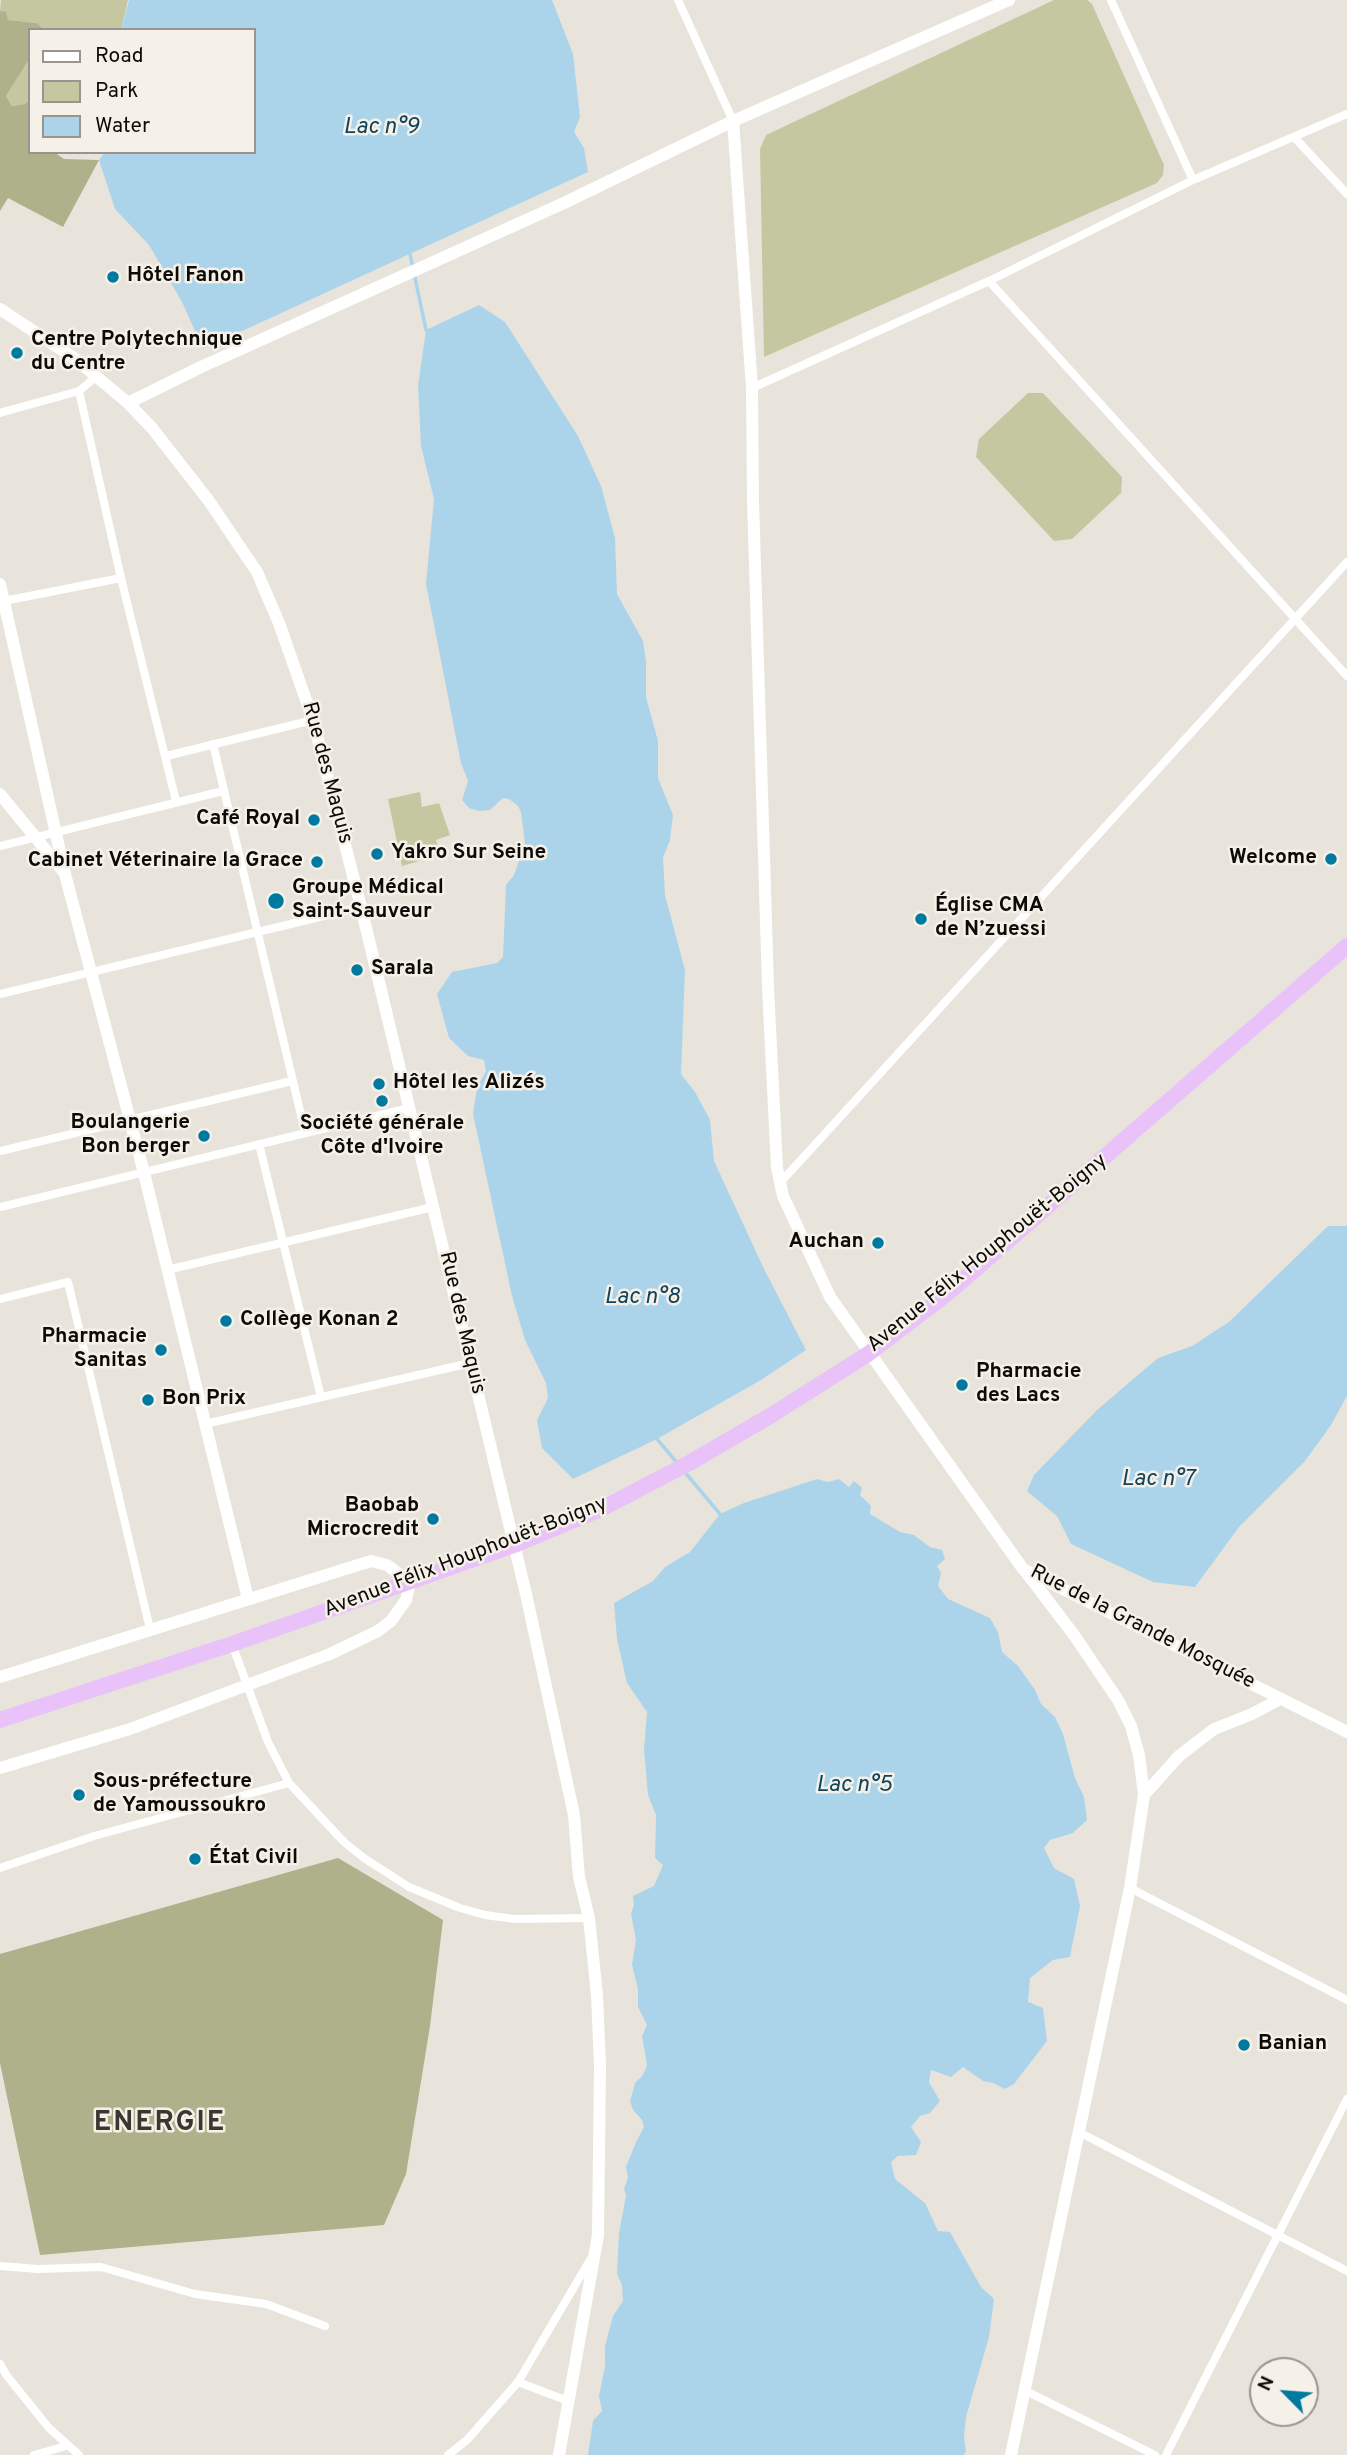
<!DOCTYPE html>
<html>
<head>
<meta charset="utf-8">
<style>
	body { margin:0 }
	#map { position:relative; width:1347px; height:2455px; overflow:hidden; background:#e8e4db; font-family:Overpass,sans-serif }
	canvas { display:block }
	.legend { position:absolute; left:28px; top:28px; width:228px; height:126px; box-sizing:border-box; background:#f6f1e8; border:2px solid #99958e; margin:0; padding:9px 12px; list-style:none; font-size:21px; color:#0d0b08 }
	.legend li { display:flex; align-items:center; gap:14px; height:35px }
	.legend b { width:35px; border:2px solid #99958e }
	.north { position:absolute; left:1249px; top:2357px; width:70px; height:70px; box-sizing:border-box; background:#f6f1e8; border:2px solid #99958e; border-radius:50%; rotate:295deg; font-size:19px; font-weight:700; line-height:28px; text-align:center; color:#0d0b08 }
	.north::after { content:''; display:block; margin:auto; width:24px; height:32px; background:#0079a1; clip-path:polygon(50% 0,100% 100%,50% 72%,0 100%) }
</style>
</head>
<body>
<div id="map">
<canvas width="1347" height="2455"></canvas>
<ul class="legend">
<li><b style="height:9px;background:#fff"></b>Road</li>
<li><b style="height:19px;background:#c5c7a1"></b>Park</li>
<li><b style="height:19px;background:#abd4eb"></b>Water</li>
</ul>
<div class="north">N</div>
</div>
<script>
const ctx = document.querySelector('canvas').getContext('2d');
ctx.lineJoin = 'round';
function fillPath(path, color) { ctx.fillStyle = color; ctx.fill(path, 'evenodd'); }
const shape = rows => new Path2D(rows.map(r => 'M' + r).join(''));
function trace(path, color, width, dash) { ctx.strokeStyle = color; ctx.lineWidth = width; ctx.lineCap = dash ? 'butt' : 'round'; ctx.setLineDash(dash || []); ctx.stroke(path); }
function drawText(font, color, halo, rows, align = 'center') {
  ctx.font = font + ' Overpass,sans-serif'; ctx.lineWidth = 5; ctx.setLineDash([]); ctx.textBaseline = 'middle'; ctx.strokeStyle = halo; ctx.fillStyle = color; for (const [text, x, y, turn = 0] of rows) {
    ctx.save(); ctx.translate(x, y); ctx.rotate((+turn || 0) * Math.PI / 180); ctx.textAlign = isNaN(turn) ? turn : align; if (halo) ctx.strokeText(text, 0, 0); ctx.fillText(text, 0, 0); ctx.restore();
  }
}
fillPath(shape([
	[1,0,128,0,121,30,43,30,37,23,8,20,6,13,0,11],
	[1054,0,1087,0,1092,4,1164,165,1163,175,1157,183,764,357,760,149,766,135],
	[30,58,30,99,25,104,12,106,6,96],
	[1028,393,1043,393,1122,477,1121,493,1072,539,1054,541,976,457,979,439],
	[420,792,422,807,439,803,450,835,436,840,440,855,402,866,388,799]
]), '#c5c7a1');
fillPath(shape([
	[0,11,6,12,8,20,37,23,43,29,30,30,30,58,6,96,12,106,25,104,30,99,30,152,54,152,64,159,99,160,63,227,8,198,0,211],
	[338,1858,443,1920,430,2026,406,2174,384,2225,40,2255,0,2063,0,1954]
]), '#afb18a');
fillPath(shape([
	[129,0,552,0,573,54,580,117,574,132,584,148,588,172,203,349,182,302,149,245,115,209,99,160,105,152,254,152,254,30,121,30],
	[479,305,505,322,578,436,601,486,615,538,617,594,643,641,646,661,646,697,658,741,658,778,673,815,670,840,663,858,665,895,685,970,681,1074,695,1092,710,1120,714,1161,764,1269,806,1350,761,1380,657,1439,573,1479,542,1448,537,1420,548,1398,546,1383,525,1340,512,1296,473,1114,477,1088,486,1071,484,1060,468,1056,449,1038,437,994,452,972,497,963,503,957,506,885,514,875,525,843,521,812,518,806,509,799,503,798,490,810,479,811,469,808,462,800,468,781,461,763,426,584,434,499,421,446,418,386,426,330],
	[1328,1226,1347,1226,1347,1396,1331,1425,1305,1461,1239,1527,1195,1587,1153,1582,1071,1544,1057,1516,1027,1491,1034,1475,1097,1410,1158,1358,1192,1346,1229,1322],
	[817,1479,828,1482,839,1479,849,1487,854,1481,862,1488,860,1495,871,1506,870,1514,900,1532,914,1535,930,1547,942,1550,945,1559,937,1566,941,1573,938,1586,948,1599,990,1618,998,1632,1002,1652,1018,1666,1035,1690,1041,1704,1055,1717,1063,1734,1075,1778,1084,1797,1087,1820,1073,1833,1050,1840,1044,1848,1054,1868,1074,1879,1080,1906,1070,1957,1053,1960,1030,1978,1028,2002,1043,2008,1047,2041,1014,2084,1005,2089,993,2083,983,2081,963,2067,951,2077,931,2070,929,2082,940,2101,930,2113,920,2116,911,2127,921,2142,916,2155,898,2156,891,2162,895,2179,925,2203,938,2231,950,2232,981,2287,994,2299,989,2337,966,2417,964,2437,966,2452,963,2455,588,2455,593,2421,602,2411,599,2396,605,2366,605,2346,613,2316,623,2301,622,2285,617,2274,619,2233,626,2196,624,2189,628,2178,626,2167,636,2142,644,2127,642,2120,633,2110,630,2101,635,2083,643,2075,647,2065,642,2036,647,2025,638,2007,638,1989,632,1965,636,1940,631,1914,634,1905,633,1896,654,1886,663,1865,655,1858,656,1815,648,1795,644,1750,647,1712,627,1683,617,1639,614,1603,653,1581,665,1567,690,1552,720,1514,744,1503]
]), '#abd4eb');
trace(shape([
	[410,254,426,330],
	[657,1439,678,1464],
	[683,1470,720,1514]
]), '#abd4eb', 3.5);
trace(shape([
	[678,0,733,121],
	[1111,0,1193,180],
	[1295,138,1347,194],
	[989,281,1347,676],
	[752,388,989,281,1193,180,1347,114],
	[79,391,121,578,176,801],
	[0,413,79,391,97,376],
	[1,599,4,601,121,578],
	[213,744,305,1132],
	[166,756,313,720],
	[0,846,223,791],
	[0,994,361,907],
	[259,1144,321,1397],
	[0,1151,292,1081],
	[779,1184,1347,562],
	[0,1207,409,1108],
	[167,1270,433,1207],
	[0,1299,68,1282,150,1629],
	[205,1424,470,1363],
	[232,1644,268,1742,289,1783,344,1842,364,1858,409,1887,460,1908,485,1915,515,1919,589,1918],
	[0,1868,94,1836,289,1783],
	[1130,1888,1347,2000],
	[1077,2131,1347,2271],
	[0,2266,38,2269,101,2267,195,2294,266,2304,325,2326],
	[0,2364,7,2376,49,2428,79,2455],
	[518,2382,568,2401],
	[1024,2390,1155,2455],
	[34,2455,66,2446],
	[448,2455,467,2440,518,2382,590,2260],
	[1166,2455,1347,2099]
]), '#fff', 8);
trace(shape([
	[733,121,752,388,753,500,768,987,777,1168,783,1196,830,1297,1023,1569,1347,1732],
	[0,309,74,358,128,403,152,428,209,501,257,572,279,623,313,720,361,907,526,1594,574,1815,579,1877,589,1918,597,1995,600,2066,598,2235,559,2455],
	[128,403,201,367,564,203,733,121,1009,0],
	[0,584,65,874,144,1173,248,1599],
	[0,794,63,871],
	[0,1677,371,1561,387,1565,410,1582,406,1600,391,1621,378,1631,330,1654,130,1729,0,1768],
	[1144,1795,1179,1756,1214,1729,1252,1714,1280,1699],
	[1011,2455,1130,1888,1144,1795,1139,1755,1131,1726,1118,1700,1074,1635,1026,1572]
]), '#fff', 12);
trace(shape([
	[0,1720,232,1644,514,1545,605,1507,691,1462,770,1416,868,1354,948,1293,1347,946]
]), '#e9c2fa', 16);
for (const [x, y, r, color] of [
	[113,277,7,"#0079a1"],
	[17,353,7,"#0079a1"],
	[314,820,7,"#0079a1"],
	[377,854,7,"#0079a1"],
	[1331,859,7,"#0079a1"],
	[317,862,7,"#0079a1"],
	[276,901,9,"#0079a1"],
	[921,919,7,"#0079a1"],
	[357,970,7,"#0079a1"],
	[379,1084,7,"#0079a1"],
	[382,1101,7,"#0079a1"],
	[204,1136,7,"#0079a1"],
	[878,1243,7,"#0079a1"],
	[226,1321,7,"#0079a1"],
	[161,1350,7,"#0079a1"],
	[962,1385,7,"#0079a1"],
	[148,1400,7,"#0079a1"],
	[433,1519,7,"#0079a1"],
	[79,1795,7,"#0079a1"],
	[195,1859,7,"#0079a1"],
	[1244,2045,7,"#0079a1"]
]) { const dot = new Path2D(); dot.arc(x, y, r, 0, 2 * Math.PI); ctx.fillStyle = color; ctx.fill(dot); trace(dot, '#f6f1e8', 2.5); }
drawText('bold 21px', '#0d0b08', '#f6f1e8', [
	["Hôtel Fanon",127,277],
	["Centre Polytechnique",31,341],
	["du Centre",31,365],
	["Café Royal",300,820,"right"],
	["Yakro Sur Seine",391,854],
	["Welcome",1317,859,"right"],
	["Cabinet Véterinaire la Grace",303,862,"right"],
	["Groupe Médical",292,889],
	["Saint-Sauveur",292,913],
	["Église CMA",935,907],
	["de N’zuessi",935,931],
	["Sarala",371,970],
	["Hôtel les Alizés",393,1084],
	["Boulangerie",190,1124,"right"],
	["Bon berger",190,1148,"right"],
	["Société générale",382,1125,"center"],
	["Côte d'Ivoire",382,1149,"center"],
	["Auchan",864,1243,"right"],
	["Collège Konan 2",240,1321],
	["Pharmacie",147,1338,"right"],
	["Sanitas",147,1362,"right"],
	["Pharmacie",976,1373],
	["des Lacs",976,1397],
	["Bon Prix",162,1400],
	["Baobab",419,1507,"right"],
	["Microcredit",419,1531,"right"],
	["Sous-préfecture",93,1783],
	["de Yamoussoukro",93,1807],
	["État Civil",209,1859],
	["Banian",1258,2045]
], 'left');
drawText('21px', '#0d0b08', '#f6f1e8', [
	["Rue des Maquis",326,773,75],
	["Avenue Félix Houphouët-Boigny",988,1254,-39],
	["Rue des Maquis",461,1323,77],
	["Avenue Félix Houphouët-Boigny",466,1558,-21],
	["Rue de la Grande Mosquée",1142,1628,27]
]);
drawText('italic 23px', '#0f445c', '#f6f1e8', [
	["Lac n°9",381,128],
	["Lac n°8",642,1298],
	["Lac n°7",1158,1480],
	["Lac n°5",854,1786]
]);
ctx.letterSpacing = '2px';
drawText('bold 28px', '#3b3730', '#f6f1e8', [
	["ENERGIE",160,2124]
]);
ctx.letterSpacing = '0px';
</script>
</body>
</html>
